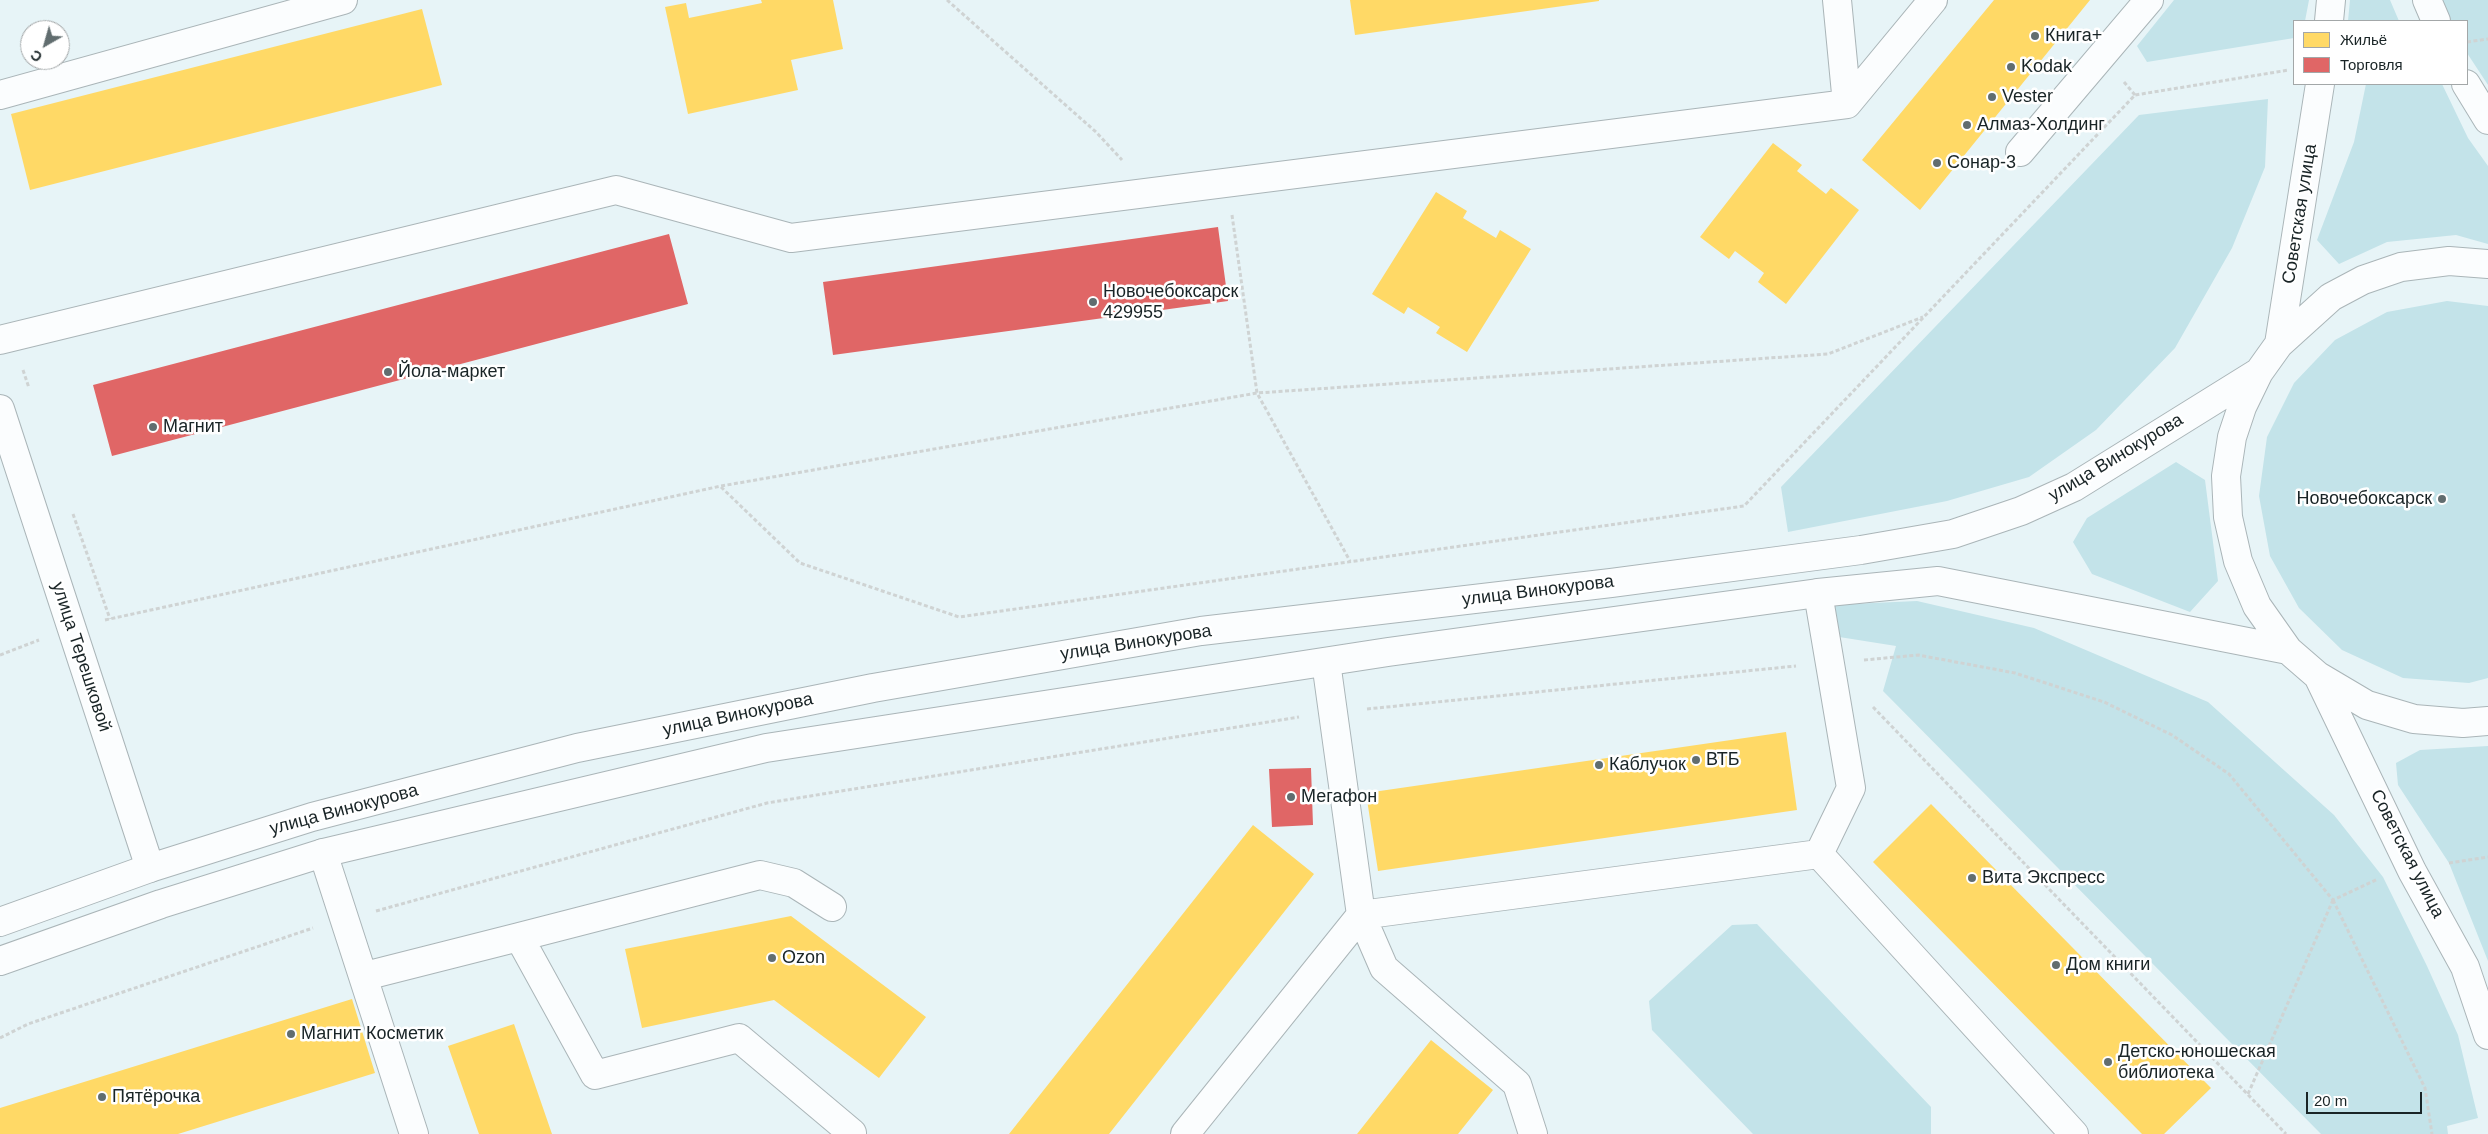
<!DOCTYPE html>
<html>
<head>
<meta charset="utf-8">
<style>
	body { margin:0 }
	#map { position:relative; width:2488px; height:1134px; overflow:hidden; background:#e7f4f7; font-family:Arial,sans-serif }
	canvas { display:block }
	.legend { position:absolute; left:2293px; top:20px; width:175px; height:65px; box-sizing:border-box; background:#fff; border:1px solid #a3a7a8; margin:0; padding:6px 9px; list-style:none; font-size:15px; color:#192426 }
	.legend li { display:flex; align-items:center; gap:10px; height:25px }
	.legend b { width:25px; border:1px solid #a3a7a8 }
	.north { position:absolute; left:20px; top:20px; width:50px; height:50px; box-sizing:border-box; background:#fff; border:1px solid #a3a7a8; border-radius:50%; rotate:218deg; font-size:14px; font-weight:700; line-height:20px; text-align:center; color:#192426 }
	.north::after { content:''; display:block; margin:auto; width:18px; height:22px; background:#616d6f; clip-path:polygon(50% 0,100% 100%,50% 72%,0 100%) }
	.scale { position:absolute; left:2306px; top:1092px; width:116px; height:22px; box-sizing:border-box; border:2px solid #192426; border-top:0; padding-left:6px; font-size:15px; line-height:18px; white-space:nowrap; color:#192426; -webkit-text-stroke:4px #fff; paint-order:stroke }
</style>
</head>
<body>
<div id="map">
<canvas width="2488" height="1134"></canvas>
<ul class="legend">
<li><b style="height:14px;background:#ffd966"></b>Жильё</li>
<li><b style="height:14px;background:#e06666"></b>Торговля</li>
</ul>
<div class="north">С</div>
<div class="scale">20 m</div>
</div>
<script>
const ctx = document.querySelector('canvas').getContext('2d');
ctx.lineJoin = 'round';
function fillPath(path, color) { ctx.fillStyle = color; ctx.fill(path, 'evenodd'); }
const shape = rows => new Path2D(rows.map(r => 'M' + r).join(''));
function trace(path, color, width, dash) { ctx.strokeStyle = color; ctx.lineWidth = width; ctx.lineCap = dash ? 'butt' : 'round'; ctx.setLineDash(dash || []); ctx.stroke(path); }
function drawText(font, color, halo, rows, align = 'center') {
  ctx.font = font + ' Arial,sans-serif'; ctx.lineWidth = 5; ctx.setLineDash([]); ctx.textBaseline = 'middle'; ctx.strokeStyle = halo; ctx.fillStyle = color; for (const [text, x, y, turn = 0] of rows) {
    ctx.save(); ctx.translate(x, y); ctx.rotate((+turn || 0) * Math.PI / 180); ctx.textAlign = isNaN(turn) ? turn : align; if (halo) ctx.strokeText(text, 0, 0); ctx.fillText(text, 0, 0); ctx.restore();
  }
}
fillPath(shape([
	[2174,0,2309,0,2305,21,2294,21,2294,38,2147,62,2137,46],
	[2350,0,2390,0,2399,21,2348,21],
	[2441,0,2488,0,2488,85,2467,53,2467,21,2451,21],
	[2366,84,2442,84,2468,138,2488,166,2488,244,2456,235,2387,242,2339,264,2317,240,2354,142],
	[2268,99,2265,167,2232,248,2175,348,2096,430,2029,477,1947,501,1788,532,1781,487,2139,115],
	[2447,301,2488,306,2488,678,2469,683,2403,678,2342,650,2299,608,2270,556,2259,496,2267,437,2294,383,2335,340,2387,312],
	[2176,462,2205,480,2218,581,2190,612,2092,574,2073,542,2087,518],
	[1917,601,2034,628,2208,702,2334,815,2383,877,2427,966,2458,1035,2478,1118,2447,1126,2448,1134,2321,1134,1883,691,1896,646,1833,636,1830,605],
	[2488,746,2488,961,2449,863,2398,785,2396,763,2420,750],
	[1757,924,1931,1107,1931,1134,1753,1134,1652,1030,1649,1001,1732,925]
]), '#c3e3e9');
fillPath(shape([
	[761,0,833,0,843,49,791,60,798,90,688,114,665,7,686,3,689,18,762,3],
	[1350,0,1599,0,1599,1,1355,35],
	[1994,0,2090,0,1920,210,1862,160],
	[422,9,442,85,30,190,11,114],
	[1773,143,1802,165,1797,171,1826,194,1831,188,1859,210,1786,304,1758,282,1764,273,1735,251,1729,259,1700,237],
	[1436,192,1467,211,1463,218,1496,238,1500,230,1531,249,1467,352,1436,333,1440,327,1408,307,1404,314,1372,294],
	[1786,732,1797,810,1378,871,1366,793],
	[1931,804,2211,1088,2164,1134,2142,1134,1873,862],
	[1253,825,1314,874,1109,1134,1009,1134],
	[791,916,926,1017,879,1078,774,1000,642,1028,625,949],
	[352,999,375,1073,178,1134,0,1134,0,1108],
	[514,1024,552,1134,479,1134,448,1046],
	[1431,1040,1493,1090,1458,1134,1357,1134]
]), '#ffd966');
fillPath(shape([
	[1218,227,1228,301,833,355,823,282],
	[669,234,688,304,112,456,93,385],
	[1311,768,1313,825,1272,827,1269,769]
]), '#e06666');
const minor = shape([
	[1837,0,1847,104],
	[0,95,343,0],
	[2020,152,2149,0],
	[0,340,616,190,791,238,1847,104,1933,0],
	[0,409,150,868],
	[1818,593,1851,788,1819,854,2074,1134],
	[323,853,414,1134],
	[519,937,760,875,794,883,832,907],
	[365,976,519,937,595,1075,739,1038,852,1133],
	[1185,1134,1361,915,1326,662],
	[1533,1134,1517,1084,1384,968,1361,915,1819,854]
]);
const major = shape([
	[2427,0,2436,21],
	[2329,21,2331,0],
	[2466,84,2488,120],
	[2488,264,2449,261,2401,267,2363,280,2331,297,2279,344,2259,372,2242,407,2232,437,2226,476,2228,517,2238,561,2257,606,2288,650,2318,676,2367,705,2414,719,2463,723,2488,721],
	[2279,344,2320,84],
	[2318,676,2412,871,2465,967,2488,1035],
	[0,922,150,868,312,817,577,748,873,688,1201,631,1611,583,1861,550,1953,534,2021,511,2074,487,2259,372],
	[0,961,161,904,323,853,766,748,1388,652,1818,593,1938,581,2288,650]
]);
trace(minor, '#aab5b8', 30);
trace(major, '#aab5b8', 30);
trace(shape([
	[947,0,1096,132,1122,160],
	[2467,42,2488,39],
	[2124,82,2135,95],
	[1232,215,1257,393,1350,561],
	[23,370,29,388],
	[721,487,800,563,959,617,1744,506,2135,95,2289,70],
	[73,514,110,619],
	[105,620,721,486,1257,393,1828,354,1923,317],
	[0,655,39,640],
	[1864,660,1918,655,2015,673,2104,702,2172,735,2229,774,2333,900,2378,879],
	[1873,707,2286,1134],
	[1367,709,1796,666],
	[2449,863,2488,857],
	[2333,900,2425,1088,2432,1134],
	[376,911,767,803,1299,717],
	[0,1038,28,1024,313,928],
	[2248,1094,2333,900]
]), '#cfd3d3', 3, [4, 2.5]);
trace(minor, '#fbfdfe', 28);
trace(major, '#fbfdfe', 28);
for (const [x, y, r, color] of [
	[2035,36,5,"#616d6f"],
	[2011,67,5,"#616d6f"],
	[1992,97,5,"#616d6f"],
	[1967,125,5,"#616d6f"],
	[1937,163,5,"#616d6f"],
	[1093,302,5,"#616d6f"],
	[388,372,5,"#616d6f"],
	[153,427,5,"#616d6f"],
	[2442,499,5,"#616d6f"],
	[1696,760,5,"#616d6f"],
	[1599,765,5,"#616d6f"],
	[1291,797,5,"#616d6f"],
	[1972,878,5,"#616d6f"],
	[772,958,5,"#616d6f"],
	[2056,965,5,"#616d6f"],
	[291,1034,5,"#616d6f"],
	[2108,1062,5,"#616d6f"],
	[102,1097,5,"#616d6f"]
]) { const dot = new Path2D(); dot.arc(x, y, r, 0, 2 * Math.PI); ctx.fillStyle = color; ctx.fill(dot); trace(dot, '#fff', 2); }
drawText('18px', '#192426', '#fff', [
	["Книга+",2045,36],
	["Kodak",2021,67],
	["Vester",2002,97],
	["Алмаз-Холдинг",1977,125],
	["Сонар-3",1947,163],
	["Новочебоксарск",1103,292],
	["429955",1103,313],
	["Йола-маркет",398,372],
	["Магнит",163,427],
	["Новочебоксарск",2432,499,"right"],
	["ВТБ",1706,760],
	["Каблучок",1609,765],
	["Мегафон",1301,797],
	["Вита Экспресс",1982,878],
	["Ozon",782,958],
	["Дом книги",2066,965],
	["Магнит Косметик",301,1034],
	["Детско-юношеская",2118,1052],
	["библиотека",2118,1073],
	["Пятёрочка",112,1097]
], 'left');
drawText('18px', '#192426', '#fff', [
	["Советская улица",2300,214,-81],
	["улица Винокурова",2116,458,-31],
	["улица Винокурова",1538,591,-7],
	["улица Винокурова",1136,643,-9],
	["улица Терешковой",81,657,72],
	["улица Винокурова",738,715,-12],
	["улица Винокурова",344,810,-15],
	["Советская улица",2407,854,63]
]);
</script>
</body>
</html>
